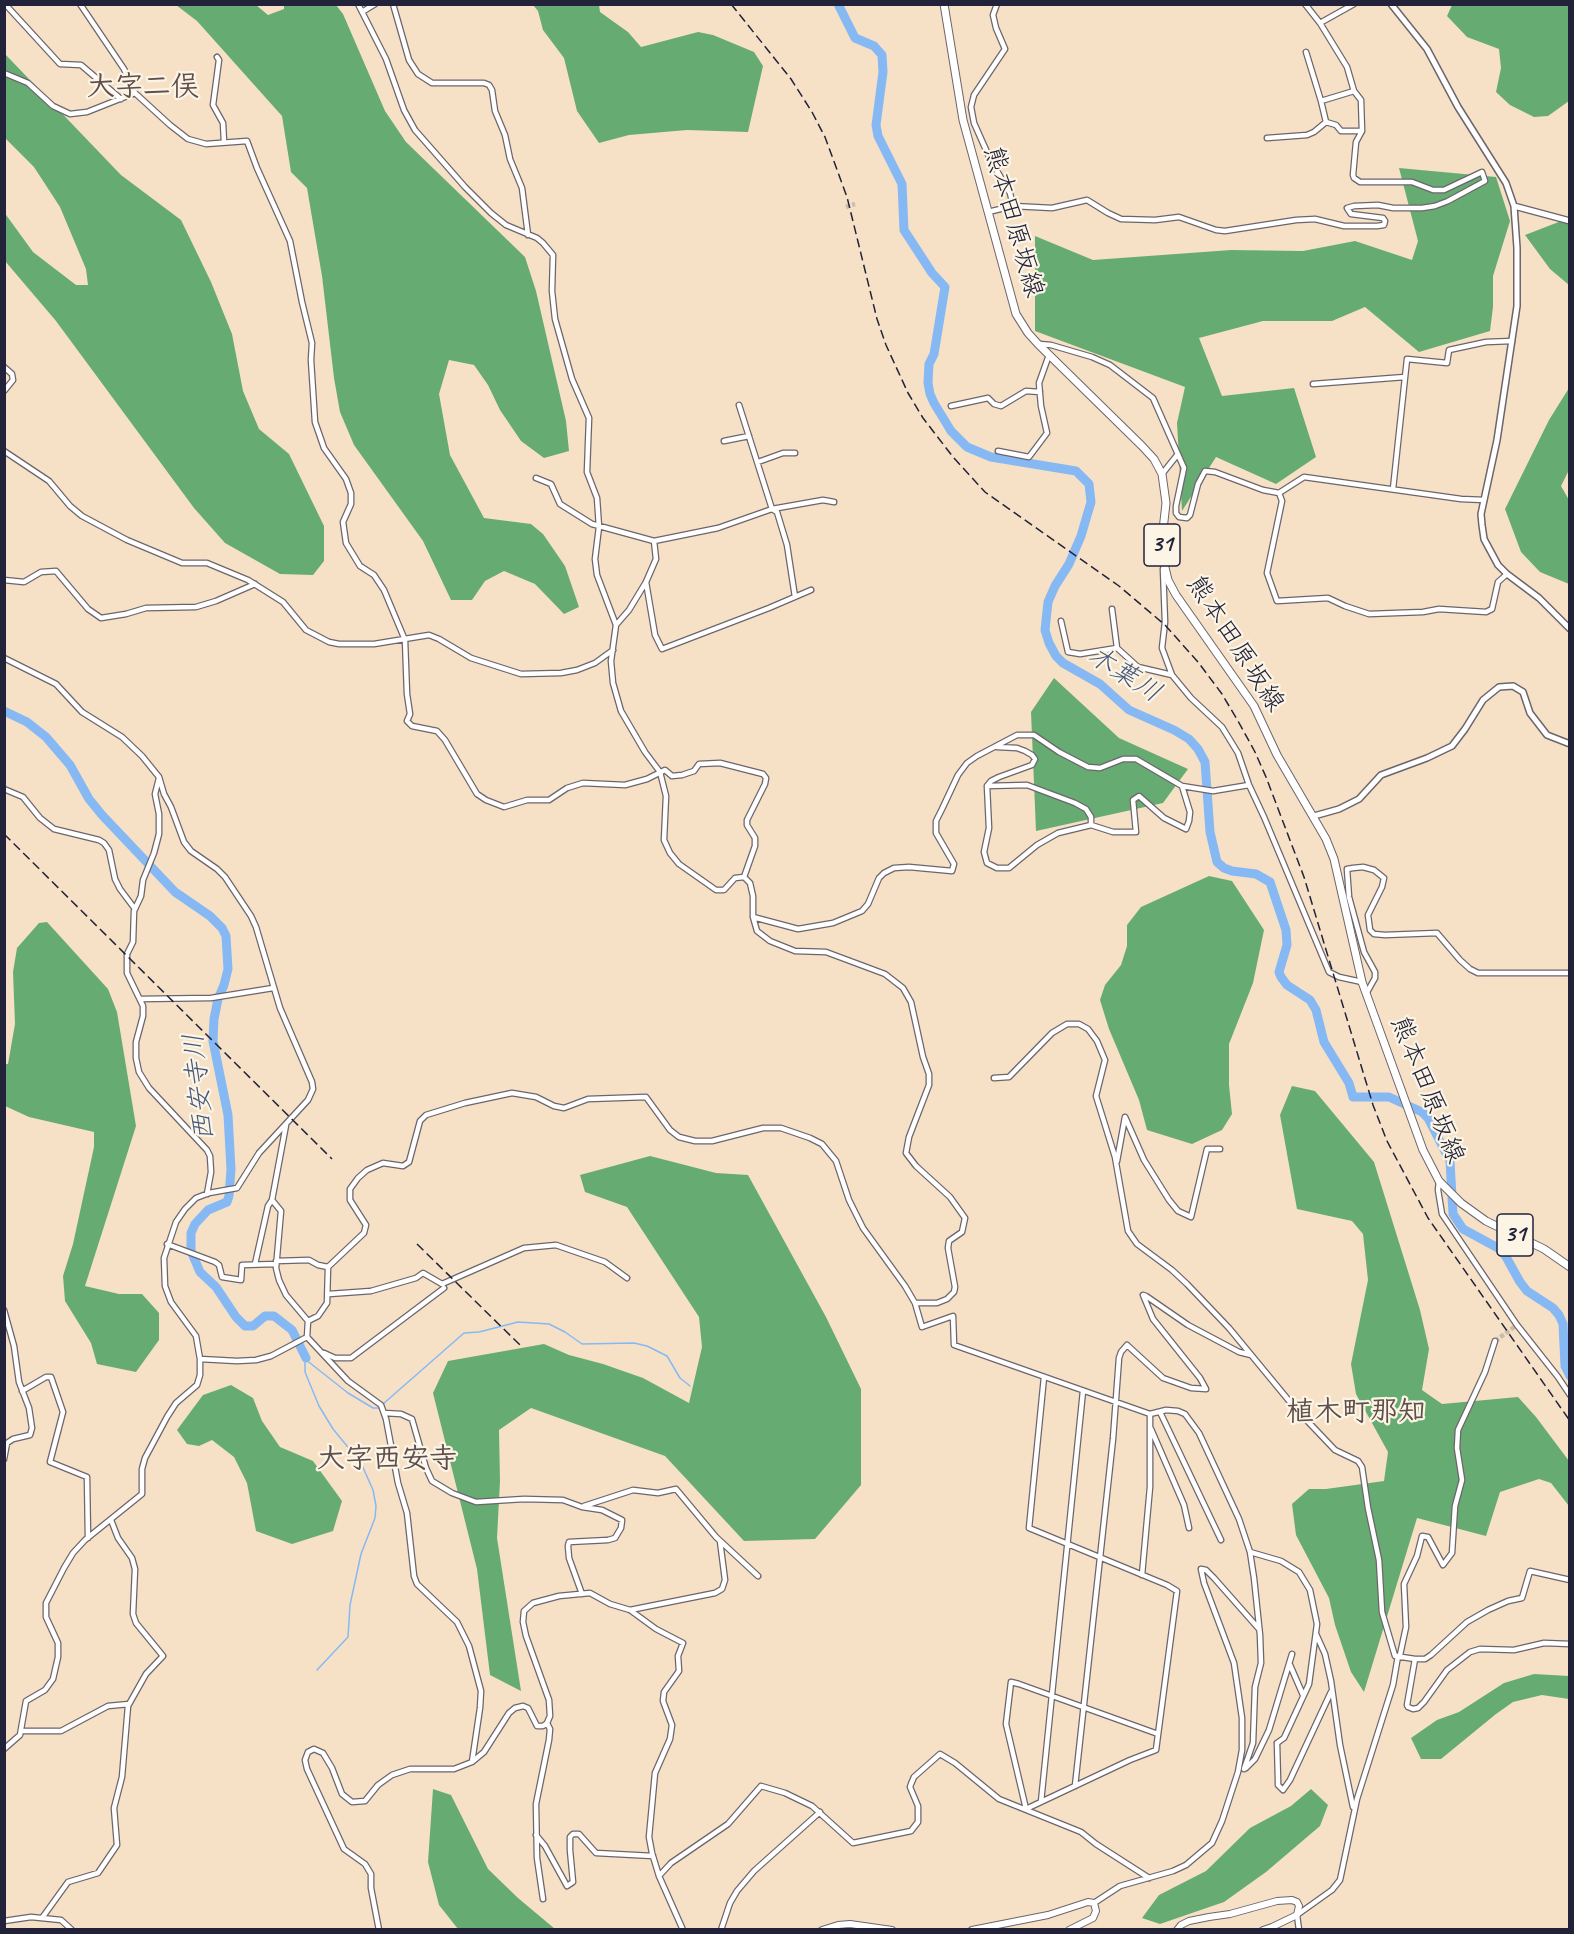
<!DOCTYPE html>
<html>
<head>
<meta charset="utf-8">
<style>
	body { margin:0 }
	#map { position:relative; width:1574px; height:1934px; overflow:hidden; background:#f6e1c7; font-family:Caveat,sans-serif }
	canvas { display:block }
	.frame { position:absolute; inset:0; border:6px solid #22223b; pointer-events:none }
</style>
</head>
<body>
<div id="map">
<canvas width="1574" height="1934"></canvas>
<div class="frame"></div>
</div>
<script>
const ctx = document.querySelector('canvas').getContext('2d');
ctx.lineJoin = 'round';
function fillPath(path, color) { ctx.fillStyle = color; ctx.fill(path, 'evenodd'); }
const shape = rows => new Path2D(rows.map(r => 'M' + r).join(''));
function trace(path, color, width, dash) { ctx.strokeStyle = color; ctx.lineWidth = width; ctx.lineCap = dash ? 'butt' : 'round'; ctx.setLineDash(dash || []); ctx.stroke(path); }
function drawText(font, color, halo, rows, align = 'center') {
  ctx.font = font + ' Caveat,"Klee One",sans-serif'; ctx.lineWidth = 4.5; ctx.setLineDash([]); ctx.textBaseline = 'middle'; ctx.strokeStyle = halo; ctx.fillStyle = color; for (const [text, x, y, turn = 0] of rows) {
    ctx.save(); ctx.translate(x, y); ctx.rotate((+turn || 0) * Math.PI / 180); ctx.textAlign = isNaN(turn) ? turn : align; if (halo) ctx.strokeText(text, 0, 0); ctx.fillText(text, 0, 0); ctx.restore();
  }
}
fillPath(shape([
	[176,5,256,5,268,15,284,9,284,5,336,5,343,14,385,111,406,142,525,257,536,291,566,421,569,451,544,458,521,441,500,410,488,385,474,365,449,360,439,394,450,455,484,518,531,524,543,534,565,566,579,607,564,614,535,584,504,571,485,581,472,600,451,600,423,541,354,445,340,412,334,378,322,276,307,188,291,172,282,116,197,21],
	[533,5,599,5,600,12,628,32,641,47,698,32,713,35,754,52,763,66,748,132,687,130,629,135,599,143,577,111,564,58,543,30,538,11],
	[1452,5,1569,5,1569,101,1548,116,1534,117,1510,105,1496,92,1501,68,1499,49,1467,37,1447,16],
	[5,54,121,175,181,220,211,282,232,334,243,391,259,429,289,454,324,526,324,561,313,575,280,574,225,543,194,508,56,321,5,261,4,212,33,252,76,285,88,285,86,269,60,207,34,167,5,138],
	[1399,168,1496,177,1510,221,1493,276,1493,307,1490,331,1419,352,1365,307,1332,321,1263,321,1199,338,1222,396,1294,388,1316,457,1276,484,1216,457,1182,511,1177,423,1185,387,1035,331,1035,236,1093,260,1231,250,1303,251,1355,241,1412,260,1418,241],
	[1569,218,1569,285,1550,269,1525,235],
	[1569,388,1569,470,1561,486,1569,500,1569,584,1540,572,1521,552,1505,509,1549,420],
	[1054,678,1119,738,1188,769,1163,803,1036,831,1031,712],
	[1209,876,1232,881,1264,930,1253,983,1229,1044,1229,1085,1232,1114,1222,1130,1192,1144,1147,1130,1139,1100,1109,1029,1100,1000,1105,985,1121,965,1127,946,1127,925,1141,907],
	[47,922,108,989,117,1012,136,1126,85,1286,119,1294,142,1294,159,1313,159,1340,136,1372,97,1364,91,1343,65,1301,63,1276,73,1244,94,1147,94,1132,29,1117,5,1106,5,1064,8,1064,15,1024,13,972,17,948,39,923],
	[1292,1086,1315,1091,1374,1162,1420,1310,1429,1349,1422,1390,1442,1404,1518,1397,1536,1417,1569,1461,1569,1506,1551,1483,1539,1479,1500,1492,1486,1536,1417,1518,1364,1692,1351,1672,1335,1625,1329,1598,1296,1535,1292,1504,1309,1489,1326,1489,1384,1481,1388,1452,1356,1394,1351,1364,1368,1280,1363,1234,1352,1221,1297,1209,1280,1115],
	[650,1156,716,1173,748,1175,826,1317,861,1389,861,1485,815,1539,744,1541,665,1456,531,1408,499,1430,500,1481,497,1538,521,1691,490,1675,477,1569,433,1393,448,1361,544,1344,569,1355,603,1364,643,1378,689,1403,702,1347,699,1317,627,1207,585,1192,580,1175],
	[231,1385,253,1398,262,1421,280,1447,313,1461,342,1501,333,1531,292,1544,256,1531,247,1483,234,1457,212,1440,199,1446,187,1444,177,1430,203,1395],
	[1534,1674,1569,1676,1569,1699,1542,1695,1513,1702,1496,1714,1441,1759,1421,1759,1411,1738,1437,1720,1459,1712,1504,1683],
	[433,1789,451,1795,488,1869,518,1898,555,1929,458,1929,439,1905,428,1862],
	[1311,1789,1328,1805,1320,1826,1266,1872,1224,1902,1160,1924,1142,1918,1159,1895,1206,1871,1250,1828,1291,1806]
]), '#66ac72');
trace(shape([
	[383,1404,464,1333,479,1332,518,1322,549,1324,565,1332,582,1344,634,1343,647,1346,667,1356,680,1378,690,1386],
	[317,1670,348,1637,350,1605,361,1554,375,1518,376,1506,373,1490,361,1463,333,1429,319,1406,305,1372,305,1359,348,1393,373,1408,379,1408]
]), '#86b9f3', 1.5);
trace(shape([
	[838,4,855,38,874,46,882,55,883,72,876,125,878,136,902,184,904,230,932,273,945,287,934,354,929,364,928,383,930,394,934,403,951,431,967,447,991,457,1076,471,1089,484,1091,502,1081,536,1069,564,1055,586,1048,602,1045,630,1049,643,1056,656,1063,663,1100,684,1129,710,1174,730,1189,739,1198,749,1205,762,1210,832,1217,862,1224,868,1232,871,1256,874,1270,882,1286,930,1287,945,1279,972,1281,977,1287,985,1310,1000,1316,1010,1324,1042,1349,1083,1353,1097,1389,1097,1422,1112,1428,1118,1450,1161,1453,1214,1463,1229,1498,1248,1505,1255,1520,1282,1527,1291,1553,1308,1559,1315,1563,1324,1565,1366,1570,1376],
	[4,711,27,722,46,737,70,765,89,799,102,815,175,892,210,916,222,928,226,936,228,969,224,985,218,999,214,1019,213,1041,228,1115,231,1169,229,1196,227,1202,208,1210,195,1224,191,1233,191,1251,200,1272,216,1287,236,1317,245,1326,253,1326,265,1316,274,1316,292,1330,306,1358]
]), '#86b9f3', 9);
trace(shape([
	[846,207,855,204],
	[1495,1341,1517,1325]
]), '#ccbbab', 4.5, [4.5, 2]);
const minor = shape([
	[5,4,60,64,81,65,121,99],
	[80,4,124,69,135,93,170,125,188,139,206,144,247,141,257,168,290,241,302,302,312,343,311,360,315,422,324,448,346,479,351,493,351,504,343,522,346,543,360,566,374,575,384,590,405,640,407,694,410,714,407,721,412,726,437,731,445,740,477,794,486,800,504,807,527,800,549,800,567,788,583,783,625,785,647,779,665,770,672,776,682,775,694,771,699,764,720,763,763,774,766,778,765,784,747,820,747,825,755,838,755,846,744,877],
	[358,4,386,59,404,110,415,130,465,187,491,213,506,225,537,238,543,243,553,255,552,291,555,319,572,379,589,418,587,472,597,498,599,527,595,559,597,575,616,625,611,661,613,683,621,711,645,752,660,772,666,796,664,840,670,853,679,864,716,890,724,890,735,878,744,877],
	[393,4,409,60,418,74,432,83,484,83,489,85,492,90,495,111,505,135,510,159,522,188,528,235],
	[997,4,993,15,996,28,1005,49,974,95,971,107,974,123,982,141,991,161,1010,193,1013,206],
	[362,12,375,4],
	[1320,23,1354,4],
	[1306,52,1321,101,1354,91],
	[217,57,219,60,213,105,223,123,224,142],
	[4,73,28,83,53,106,70,114,87,112,135,93],
	[1326,122,1336,125,1341,131,1362,131],
	[1267,138,1307,135,1314,132,1326,122,1321,101],
	[988,212,1013,206,1052,208,1087,200,1108,213,1121,219,1155,220,1179,217,1216,230,1225,231,1296,220,1315,219,1344,226,1377,226,1384,225,1385,221,1383,218,1351,214,1347,208,1354,206,1378,205,1393,208,1422,208,1435,206,1448,201,1485,181,1482,172,1444,190,1433,190,1412,182,1360,182,1354,178,1353,175,1356,142,1362,131,1361,100,1354,91,1347,67,1320,23,1305,4],
	[1039,344,1051,345,1092,357,1110,365,1153,398,1184,468,1176,506,1176,513,1179,517,1187,518,1190,515,1198,484,1205,471,1215,472,1263,490,1279,493],
	[4,367,12,374,13,380,4,391],
	[1313,384,1405,377],
	[739,405,772,509,777,512,787,545,795,597],
	[951,406,988,398,994,404,1001,406,1026,391,1040,392],
	[724,441,749,436],
	[4,451,49,481,70,506,82,516,127,540,182,563,207,563,248,580,283,602,306,630,329,642,339,644,374,644,429,635,439,639,471,658,521,674,561,673,577,670,595,663,613,650],
	[998,451,1029,457,1047,433,1041,406,1039,383,1049,355],
	[758,462,783,453,795,453],
	[1162,474,1178,454],
	[536,478,551,484,560,504,592,524,654,541,718,528,772,509,823,500,834,502],
	[1393,489,1407,359,1447,363,1449,350,1486,342,1512,341],
	[1279,493,1282,501,1267,573,1277,601,1328,598,1345,606,1369,614,1423,612,1439,609,1486,612,1492,609,1498,582,1507,574],
	[1279,493,1304,477,1461,499,1484,500],
	[1163,569,1165,622,1162,648,1172,675,1191,698,1222,727,1238,753,1249,785,1264,817,1329,972,1339,977,1362,982],
	[4,580,24,582,41,572,56,571,88,609,101,618,126,614,146,608,196,607,216,601,255,584],
	[646,582,655,635,662,649,769,608,811,590],
	[1112,609,1117,648,1138,667,1172,675],
	[1061,621,1068,652,1080,654,1117,648],
	[616,625,629,610,646,582,656,559,654,541],
	[4,658,56,684,82,712,122,737,142,756,159,777,164,794,171,807,184,842,191,851,217,869,225,877,251,916,256,927,280,1008,312,1082,313,1089,308,1100,259,1153,237,1188,209,1193,196,1198,185,1209,176,1222,164,1258,165,1286,171,1302,196,1336,200,1359,200,1375,197,1385,176,1403,167,1417,145,1458,142,1469,142,1494,85,1540,73,1553,64,1568,46,1603,46,1617,58,1643,58,1657,53,1679,45,1690,26,1701,20,1735,4,1749],
	[997,747,1017,748,1025,751,1032,755,1035,759,1032,765,999,777,991,781,987,786,989,828,984,852,987,863,997,868,1009,868,1037,845,1058,833,1091,825,1113,832,1136,832,1133,800,1139,796,1164,818,1186,829,1189,821,1190,812,1182,786],
	[159,778,155,794,159,814,159,834,154,853,143,880,141,896,134,911,133,942,127,954,127,973,143,1006,143,1016,136,1042,136,1058,139,1072,149,1088,207,1150,210,1156,211,1172,207,1194],
	[987,786,1027,785,1075,803,1086,809,1091,817,1091,825],
	[4,789,23,797,40,818,54,829,99,840,104,843,109,850,115,879,120,889,135,909],
	[744,877,750,883,753,896,753,917,757,931,770,941,795,951,826,952,885,974,903,988,911,1002,923,1057,929,1074,929,1085,909,1137,906,1153,916,1166,950,1197,965,1218,962,1232,949,1241,948,1248,955,1287,954,1292,947,1299,937,1303,915,1303],
	[753,917,798,929,833,923,862,911,868,904,879,878,884,873,894,868,909,867,952,871,954,864,936,833,936,821,942,809,958,775,967,763,977,756,1017,735,1034,735,1059,752,1088,767,1100,768,1123,759,1136,759,1182,786,1213,791,1249,785],
	[1366,994,1375,978,1375,972,1364,952,1349,897,1347,869,1353,868,1363,867,1374,870,1384,878,1382,887,1368,915,1370,930,1374,934,1385,935,1437,933,1460,960,1470,969,1478,973,1570,973],
	[140,999,211,998,273,988],
	[994,1078,1009,1077,1052,1033,1067,1024,1079,1024,1088,1029,1097,1041,1105,1060,1096,1096,1115,1157,1128,1231,1137,1244,1172,1270,1187,1284,1229,1328,1295,1408,1335,1450,1358,1461,1362,1467,1368,1508,1379,1560,1382,1612,1395,1656,1415,1659,1425,1659,1431,1655,1467,1622,1488,1610,1508,1601,1522,1598,1530,1571,1570,1580],
	[1117,1161,1125,1117,1144,1160,1169,1200,1178,1211,1191,1217,1207,1149,1220,1149],
	[1439,1181,1438,1190,1442,1214,1517,1325,1558,1377,1570,1395],
	[272,1200,281,1211,276,1268,279,1280,286,1295,308,1321,307,1337,348,1381,381,1405,386,1419,398,1483,407,1513,414,1576,417,1584,457,1622,469,1646,481,1691,480,1708,472,1762],
	[167,1244,215,1262,219,1265,222,1277,241,1280,242,1265,276,1264],
	[276,1261,309,1260,318,1265,328,1267],
	[255,1264,268,1206,272,1200,286,1125],
	[329,1294,371,1291,416,1278,423,1273,442,1284,524,1248,556,1245,605,1262,627,1278],
	[4,1310,14,1346,19,1382,29,1408,32,1428,30,1435,13,1439,7,1443,4,1459],
	[308,1321,318,1316,327,1303,328,1267,364,1233,366,1225,350,1200,350,1189,358,1178,367,1170,383,1163,403,1166,409,1162,420,1121,426,1115,465,1103,512,1093,536,1097,554,1106,564,1108,588,1099,646,1097,670,1130,679,1137,695,1141,712,1141,763,1128,781,1128,810,1138,822,1144,836,1161,849,1200,863,1228,905,1286,915,1303,922,1327,953,1316,954,1345,1150,1414,1166,1410,1178,1411,1185,1414,1199,1433,1239,1519,1250,1552,1254,1578,1260,1635,1261,1663,1255,1687,1253,1743,1244,1769],
	[324,1353,335,1358,351,1358,444,1288],
	[200,1359,237,1361,256,1360,271,1356,307,1337],
	[22,1391,46,1377,51,1377,63,1412,50,1462,87,1477,88,1538],
	[1160,1412,1221,1540],
	[384,1413,401,1414,412,1419,426,1468,432,1481,452,1493,476,1502,524,1499,563,1500,582,1507,602,1510,622,1520,621,1528,615,1538,608,1540,569,1542,568,1546,569,1558,582,1594],
	[1151,1429,1184,1505,1189,1528],
	[584,1506,633,1490,658,1493,676,1489,716,1537,758,1576],
	[1250,1552,1281,1561,1299,1572,1310,1590,1317,1624,1309,1684,1284,1738,1277,1743],
	[1142,1575,1150,1487,1150,1414],
	[630,1610,715,1593,722,1589,725,1580,720,1541],
	[1316,1634,1325,1654,1331,1681,1340,1745,1353,1807],
	[1415,1659,1407,1705,1408,1707,1413,1709,1418,1708,1424,1702,1447,1670,1470,1652,1480,1649,1514,1650,1544,1643,1570,1644],
	[1290,1665,1303,1695],
	[21,1731,61,1731,108,1706,129,1704],
	[1277,1743,1278,1780,1278,1785,1283,1790,1290,1780,1331,1692],
	[1246,1768,1255,1759,1269,1730,1292,1654],
	[1075,1786,1113,1439,1119,1358,1121,1352,1127,1345,1163,1378,1191,1388,1206,1389,1200,1378,1153,1319,1143,1295,1146,1296,1188,1325,1239,1352,1251,1355],
	[1041,1802,1083,1391],
	[1026,1809,1130,1760,1156,1750,1177,1591,1167,1585,1029,1528,1044,1377],
	[1026,1809,1006,1724,1011,1682,1019,1684,1158,1734],
	[536,1835,545,1846,567,1886,573,1882,570,1850,570,1837,573,1834,579,1834,596,1853,653,1856],
	[659,1876,671,1863,728,1824,761,1786,785,1793,812,1806,853,1843,911,1831,918,1822,918,1806,910,1787,911,1784,914,1777,940,1754,955,1763,999,1799,1081,1832,1096,1844,1149,1878],
	[543,1899,537,1858,536,1804,549,1740,550,1729,547,1723,550,1716,549,1700,526,1636,523,1622,524,1611,533,1603,559,1596,590,1593,610,1604,630,1610,656,1629,683,1643,678,1656,679,1671,664,1692,663,1701,672,1725,670,1739,655,1773,649,1837,652,1853,659,1876,683,1930],
	[1094,1903,1120,1886,1173,1871,1186,1865,1212,1843,1222,1821,1238,1772,1242,1750,1242,1718,1234,1663,1204,1583,1201,1569,1206,1570,1214,1578,1259,1629],
	[42,1918,68,1882,98,1873,117,1845,114,1808,122,1777,128,1706,146,1674,163,1656,136,1623,133,1614,135,1569,132,1558,118,1538,111,1520],
	[4,1921,31,1917,61,1920,72,1930],
	[379,1930,371,1888,371,1874,365,1864,344,1849,307,1769,305,1760,308,1752,314,1749,323,1753,332,1768,342,1794,352,1802,365,1801,378,1785,392,1775,410,1769,454,1769,472,1762,484,1752,509,1713,515,1708,523,1706,528,1708,537,1726,543,1726,547,1723],
	[721,1930,730,1903,737,1891,754,1871,820,1812],
	[1299,1930,1297,1915,1332,1890,1340,1880,1357,1799,1393,1685,1398,1656,1400,1655,1406,1627,1404,1584,1417,1556,1422,1536,1428,1537,1443,1565,1452,1553,1455,1506,1462,1480,1457,1448,1458,1430,1485,1372,1495,1341]
]);
const tertiary = shape([
	[1391,4,1427,49,1458,107,1506,183,1514,206,1517,248,1517,306,1497,440,1481,514,1482,525,1484,539,1498,565,1507,574,1539,598,1570,629],
	[1514,206,1570,221],
	[1314,816,1339,809,1359,799,1381,775,1427,758,1452,746,1465,729,1483,700,1499,687,1513,686,1523,692,1530,713,1547,735,1570,744]
]);
const secondary = shape([
	[822,1930,838,1925,850,1924,892,1930],
	[972,1930,1048,1915,1088,1902,1094,1903,1096,1911,1093,1918,1069,1930],
	[1177,1930,1181,1925,1189,1921,1209,1917,1230,1914,1277,1901,1292,1900,1297,1902,1299,1906,1297,1915,1272,1927,1263,1930]
]);
const primary = shape([
	[944,4,963,120,1016,314,1028,333,1038,344,1142,446,1154,459,1162,474,1166,503,1162,539,1163,559,1168,580,1176,595,1254,706,1277,755,1326,839,1334,859,1362,982,1423,1150,1439,1181,1461,1203,1486,1221,1544,1249,1570,1267]
]);
trace(minor, '#6c656c', 7);
trace(tertiary, '#6c656c', 8);
trace(secondary, '#6c656c', 8);
trace(primary, '#6c656c', 9);
trace(minor, '#fff', 4.5);
trace(tertiary, '#fff', 5);
trace(secondary, '#fff', 6);
trace(primary, '#fff', 7);
trace(shape([
	[731,4,791,79,812,112,825,137,847,197,877,319,886,345,908,393,923,418,953,457,985,492,1119,586,1165,625,1198,662,1222,694,1238,721,1255,752,1266,777,1304,877,1373,1105,1387,1141,1428,1218,1570,1421],
	[4,834,332,1159],
	[417,1244,520,1345]
]), '#22223b', 1.5, [9, 4.5]);
for (const [x, y, w] of [
	[1162,545,36],
	[1515,1235,36]
]) { const box = new Path2D(); box.roundRect(x - w / 2, y - 21, w, 42, 4.5); ctx.fillStyle = '#fcf5e5'; ctx.fill(box); trace(box, '#22223b', 1.5); }
drawText('bold 24px', '#22223b', null, [
	["31",1162,545],
	["31",1515,1235]
]);
drawText('26px', '#22223b', '#fcf5e5', [
	["熊本田原坂線",1013,222,74],
	["熊本田原坂線",1235,644,57],
	["熊本田原坂線",1427,1090,68]
]);
drawText('italic 27px', '#45577b', '#fcf5e5', [
	["木葉川",1124,675,32],
	["西安寺川",200,1087,-96]
]);
drawText('bold 28px', '#5f4e4c', '#fcf5e5', [
	["大字二俣",143,88],
	["植木町那知",1356,1413],
	["大字西安寺",387,1460]
]);
</script>
</body>
</html>
